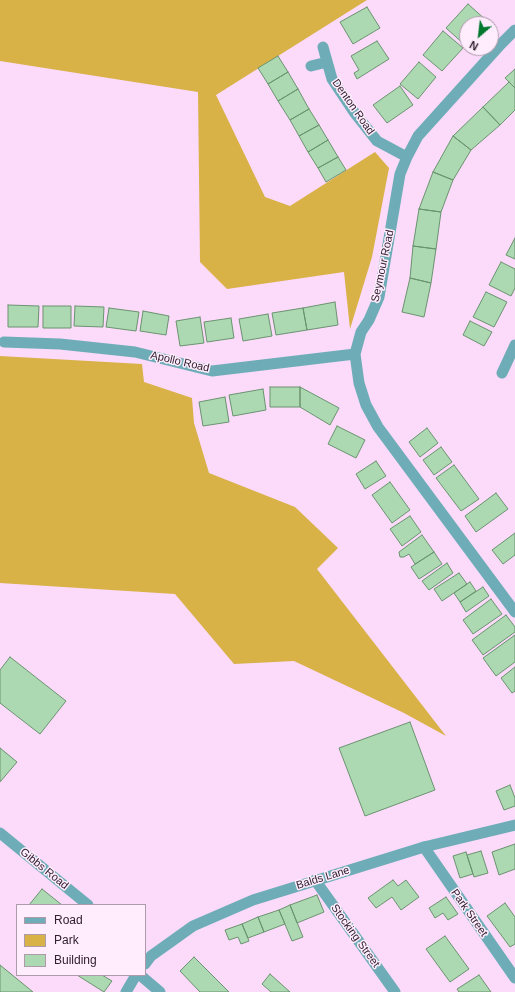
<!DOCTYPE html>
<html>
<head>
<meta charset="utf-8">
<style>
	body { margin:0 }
	#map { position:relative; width:515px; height:992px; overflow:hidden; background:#fcdafa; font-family:Arial,sans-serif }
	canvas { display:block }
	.legend { position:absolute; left:16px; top:904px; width:130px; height:72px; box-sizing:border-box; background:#ffedfd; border:1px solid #ad9bab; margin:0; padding:5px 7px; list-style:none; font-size:12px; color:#312130 }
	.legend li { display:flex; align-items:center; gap:8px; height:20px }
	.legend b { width:20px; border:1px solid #ad9bab }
	.north { position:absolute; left:459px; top:16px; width:40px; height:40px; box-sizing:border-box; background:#ffedfd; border:1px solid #ad9bab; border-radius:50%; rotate:208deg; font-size:11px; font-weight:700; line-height:16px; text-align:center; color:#312130 }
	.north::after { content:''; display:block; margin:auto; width:14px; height:18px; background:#00782e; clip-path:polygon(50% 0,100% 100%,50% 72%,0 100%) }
</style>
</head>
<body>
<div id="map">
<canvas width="515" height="992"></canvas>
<ul class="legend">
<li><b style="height:5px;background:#6eadb7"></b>Road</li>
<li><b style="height:11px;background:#d8b147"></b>Park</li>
<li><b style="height:11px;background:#acd8b2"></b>Building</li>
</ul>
<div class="north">N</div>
</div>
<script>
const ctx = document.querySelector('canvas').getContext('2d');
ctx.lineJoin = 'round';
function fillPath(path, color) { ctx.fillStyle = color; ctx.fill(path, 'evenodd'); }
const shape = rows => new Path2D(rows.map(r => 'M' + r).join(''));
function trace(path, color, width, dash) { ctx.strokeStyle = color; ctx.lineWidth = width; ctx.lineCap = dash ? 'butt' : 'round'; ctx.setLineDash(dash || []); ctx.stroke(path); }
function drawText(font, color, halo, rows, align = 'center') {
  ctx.font = font + ' Arial,sans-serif'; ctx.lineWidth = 3; ctx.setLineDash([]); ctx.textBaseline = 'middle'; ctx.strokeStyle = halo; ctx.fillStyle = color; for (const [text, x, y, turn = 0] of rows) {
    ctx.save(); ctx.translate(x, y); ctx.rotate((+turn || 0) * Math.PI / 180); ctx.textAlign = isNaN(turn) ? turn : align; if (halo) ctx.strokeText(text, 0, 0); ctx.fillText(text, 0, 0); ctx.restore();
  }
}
fillPath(shape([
	[0,0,367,0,216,95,265,197,290,206,375,152,389,168,372,257,350,329,344,272,227,289,200,262,198,92,0,61],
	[0,356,142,364,144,382,192,398,194,423,209,473,295,507,338,548,317,569,446,736,404,713,294,661,234,664,175,594,0,583]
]), '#d8b147');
const building = shape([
	[468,4,487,21,484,24,467,24,467,43,465,45,446,28,468,4],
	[367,7,380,28,353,44,340,22,367,7],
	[443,31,463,48,442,71,423,55,443,31],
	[377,41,389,59,357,79,354,73,359,70,351,56,377,41],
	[278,56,288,72,268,84,258,68,278,56],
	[419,62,436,77,418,99,400,84,419,62],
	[515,69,515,88,505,78,515,69],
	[288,72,298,89,278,101,268,84,288,72],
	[509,82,515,88,515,110,500,125,483,107,509,82],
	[400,86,413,105,387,123,373,105,400,86],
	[298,89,309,109,290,120,278,101,298,89],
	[483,107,500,125,471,150,453,136,483,107],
	[309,109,319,125,299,136,290,120,309,109],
	[319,125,328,140,308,152,299,136,319,125],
	[453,136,471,150,453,180,433,172,453,136],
	[328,140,338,157,318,168,308,152,328,140],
	[338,157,346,170,326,182,318,168,338,157],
	[433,172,453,180,441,212,419,209,433,172],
	[419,209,441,212,436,249,413,246,419,209],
	[515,238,515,259,506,255,515,238],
	[413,246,436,249,431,283,410,278,413,246],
	[501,262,515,269,515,288,511,296,489,285,501,262],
	[410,278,431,283,424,317,402,312,410,278],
	[486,292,507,302,494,327,473,317,486,292],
	[335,302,338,325,307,330,303,308,335,302],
	[8,305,39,306,38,327,8,327,8,305],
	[43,306,71,306,71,328,43,328,43,306],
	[75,306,104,307,103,327,74,326,75,306],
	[109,308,139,312,136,331,106,327,109,308],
	[303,308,307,330,276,335,272,313,303,308],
	[143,311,169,316,166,335,140,331,143,311],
	[268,314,272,336,243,341,239,319,268,314],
	[200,317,204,343,180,346,176,321,200,317],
	[231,318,234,338,207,342,204,322,231,318],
	[470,321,492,332,484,346,463,335,470,321],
	[270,387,300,387,300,407,270,407,270,387],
	[300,387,339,408,330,425,300,407,300,387],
	[263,389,266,410,233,416,229,395,263,389],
	[225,397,229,422,203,426,199,402,225,397],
	[337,426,365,440,356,458,328,444,337,426],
	[427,428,438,443,420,457,409,442,427,428],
	[441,447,452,462,434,475,423,460,441,447],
	[376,461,386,476,365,489,356,474,376,461],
	[454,465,479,499,461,511,436,478,454,465],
	[390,482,410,510,392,523,372,495,390,482],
	[496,493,508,509,476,532,465,516,496,493],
	[410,516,421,532,402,546,390,529,410,516],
	[515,533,515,555,503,564,492,550,515,533],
	[422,535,434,552,415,564,409,554,404,557,400,557,399,552,422,535],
	[434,552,442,564,419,579,411,567,434,552],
	[447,563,453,573,429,590,422,581,447,563],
	[459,573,467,584,442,601,434,589,459,573],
	[470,582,476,591,460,602,454,593,470,582],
	[483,587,489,596,466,612,460,602,483,587],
	[491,599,502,614,473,634,463,620,491,599],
	[506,615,515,627,515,632,483,655,472,640,506,615],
	[515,635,515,662,496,676,483,658,515,635],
	[10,657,66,701,40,734,0,703,0,670,10,657],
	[515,667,515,691,512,693,501,678,515,667],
	[410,722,435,790,365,816,339,748,410,722],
	[0,748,17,762,0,782,0,748],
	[510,785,515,798,515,806,504,810,496,791,510,785],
	[515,844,515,869,499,875,492,852,515,844],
	[481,851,488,873,474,877,467,855,481,851],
	[466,852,473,874,460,878,453,856,466,852],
	[393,880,398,886,406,880,419,897,401,910,392,897,376,908,368,898,393,880],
	[42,889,62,905,29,905,42,889],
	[317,895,324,912,297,923,290,905,317,895],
	[446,897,458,914,448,920,443,913,435,918,429,908,446,897],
	[505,903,515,917,515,944,510,947,487,916,505,903],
	[290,905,303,937,292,941,279,910,290,905],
	[279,910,285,924,264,932,258,917,279,910],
	[258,917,264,932,248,938,242,924,258,917],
	[242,924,249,941,241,944,238,937,229,940,225,930,242,924],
	[445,936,469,969,450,982,426,949,445,936],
	[194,957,229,992,200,992,180,971,194,957],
	[0,965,33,992,0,992,0,965],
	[270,974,290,992,271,992,262,984,270,974],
	[77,975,102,975,112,981,104,992,77,975],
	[479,975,491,992,459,992,457,989,479,975]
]);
fillPath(building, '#acd8b2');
trace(building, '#6a936f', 1);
trace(shape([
	[515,30,501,44,418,136,407,157,400,174,379,297,369,320,361,332,355,354,359,383,366,405,378,427,515,612],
	[323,47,332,79,354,112,377,141,407,157],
	[311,66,327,62],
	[4,342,60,344,135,352,212,371,355,354],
	[502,373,515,345],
	[0,833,88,905],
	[424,847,515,978],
	[315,880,395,992],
	[140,975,160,992]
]), '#6eadb7', 11);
trace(shape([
	[145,964,151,956,193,926,253,900,424,847,515,825],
	[126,992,136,975]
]), '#6eadb7', 11);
drawText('11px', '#312130', '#ffedfd', [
	["Denton Road",353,107,55],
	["Seymour Road",383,266,-78],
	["Apollo Road",180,362,13],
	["Gibbs Road",44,869,39],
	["Balds Lane",323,878,-17],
	["Park Street",469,913,55],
	["Stocking Street",355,936,54]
]);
</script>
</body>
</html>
